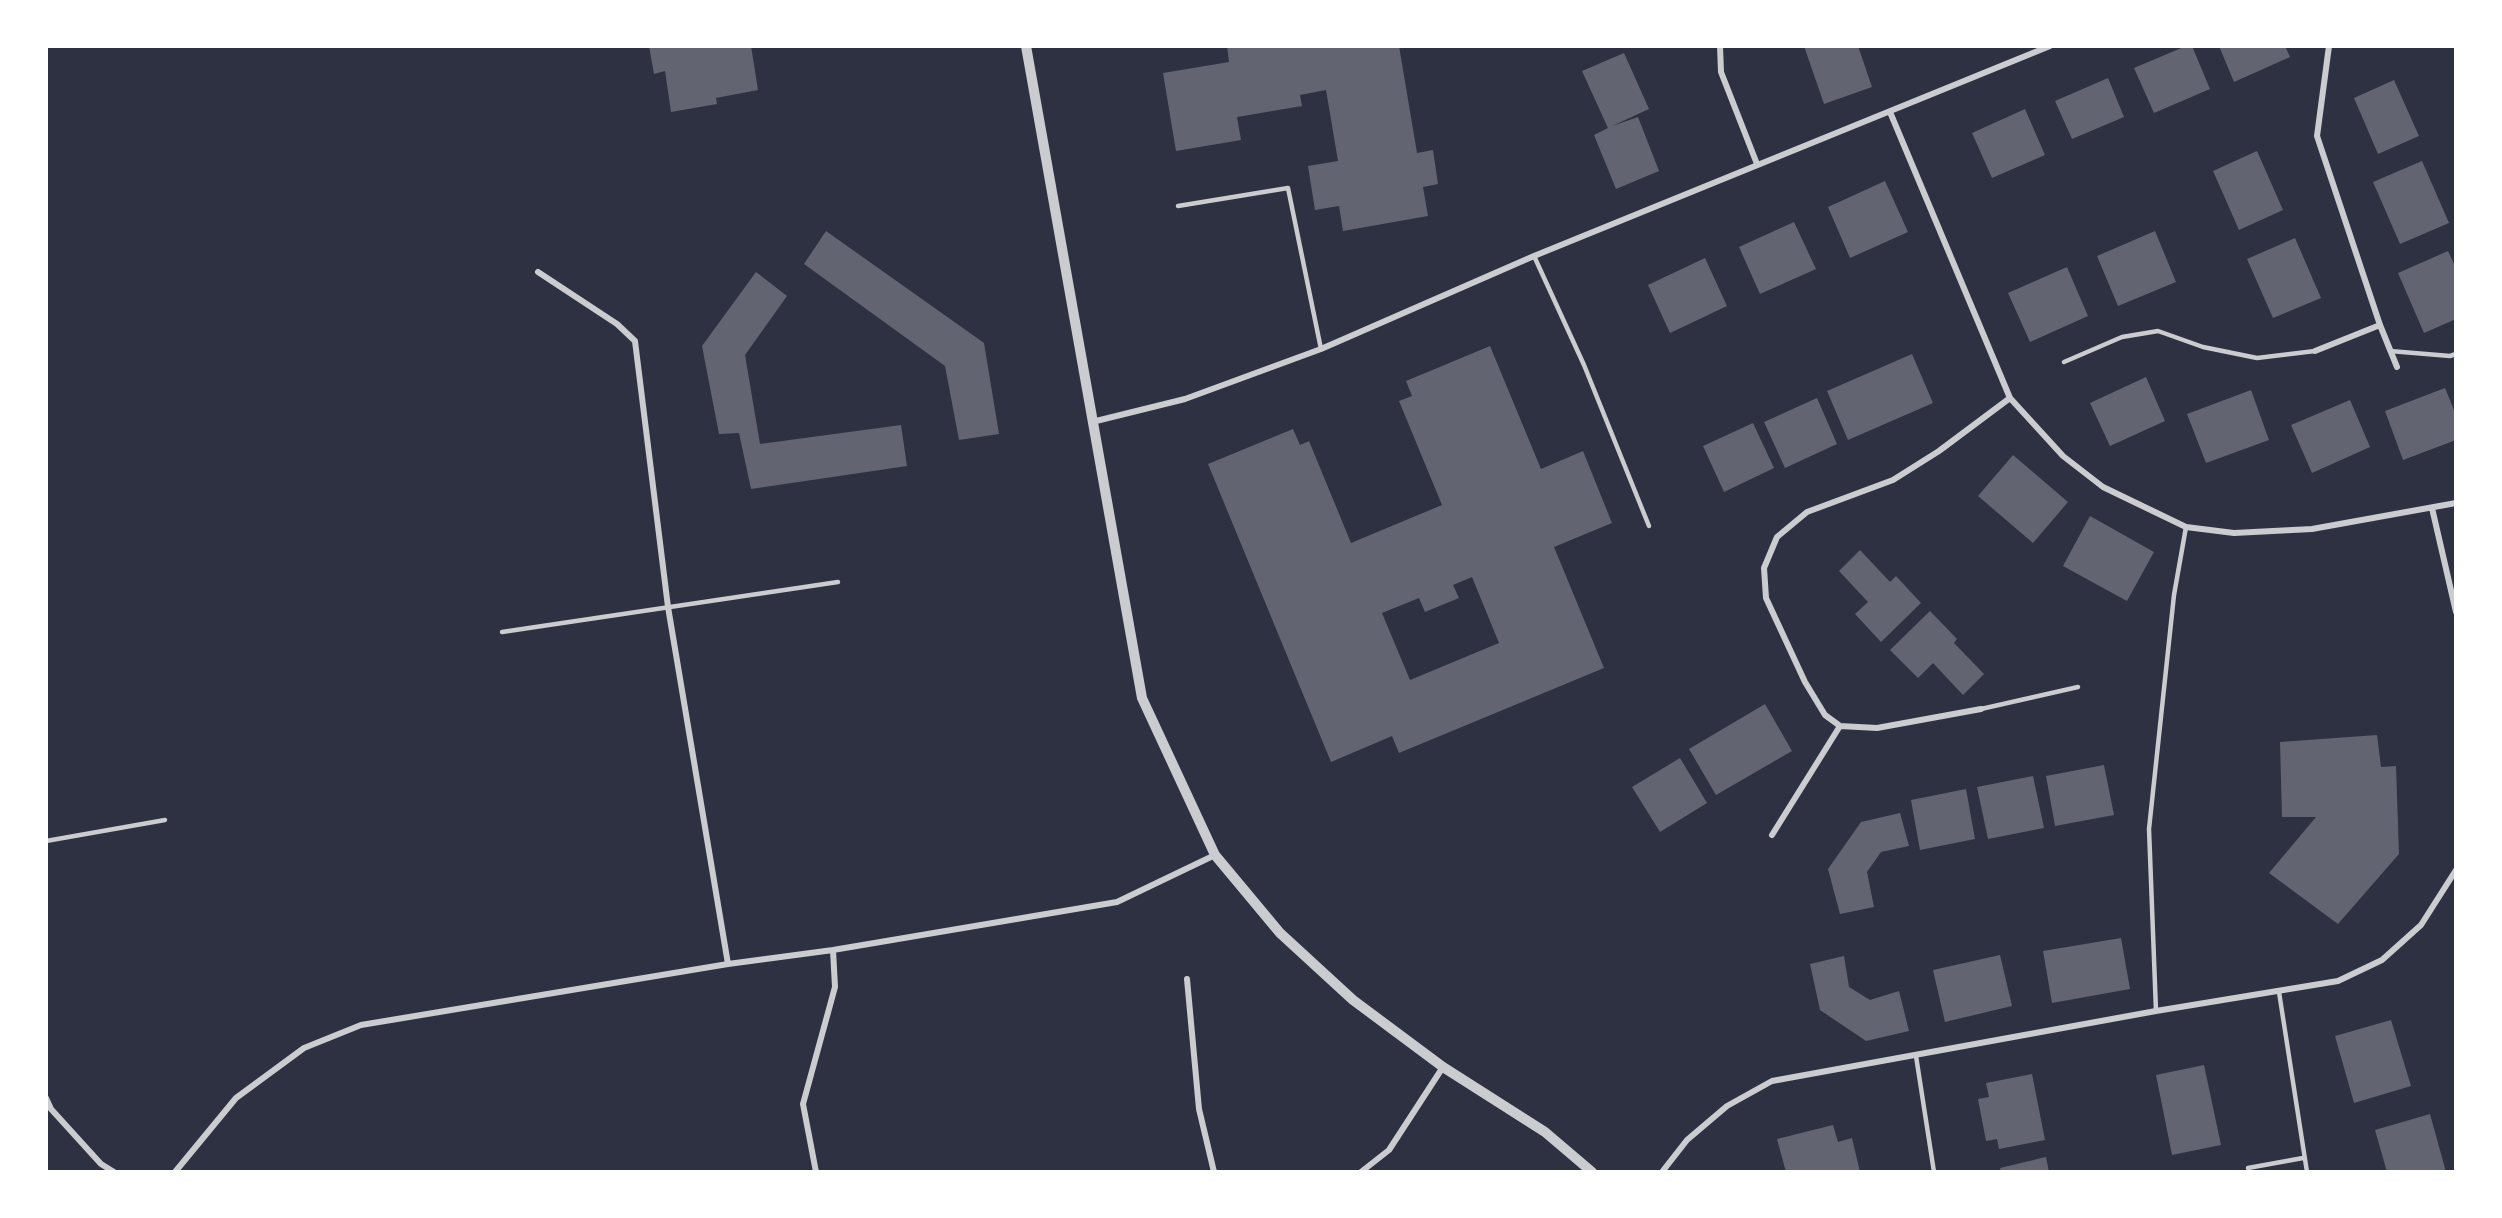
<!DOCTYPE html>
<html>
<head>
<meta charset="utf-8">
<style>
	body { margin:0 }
	#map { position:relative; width:2502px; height:1218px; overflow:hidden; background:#2d3142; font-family:"Asap Condensed",sans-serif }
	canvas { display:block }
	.frame { position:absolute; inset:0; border:48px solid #fff; pointer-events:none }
</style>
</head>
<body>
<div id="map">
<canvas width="2502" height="1218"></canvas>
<div class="frame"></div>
</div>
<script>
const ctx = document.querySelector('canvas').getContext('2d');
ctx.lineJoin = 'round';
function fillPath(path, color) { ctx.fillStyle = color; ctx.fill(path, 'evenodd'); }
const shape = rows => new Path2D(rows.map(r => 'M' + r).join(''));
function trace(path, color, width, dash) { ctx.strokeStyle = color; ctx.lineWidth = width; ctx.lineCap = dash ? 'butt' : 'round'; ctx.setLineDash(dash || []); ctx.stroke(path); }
fillPath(shape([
	[649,46,751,46,758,90,716,98,717,104,671,112,665,71,654,74],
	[1227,46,1399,46,1417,153,1433,150,1438,184,1423,187,1428,216,1343,231,1339,206,1315,210,1308,166,1338,161,1326,90,1300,95,1302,106,1237,117,1241,140,1176,151,1163,73,1229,62],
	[1804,46,1858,46,1872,87,1824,104],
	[2186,46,2192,46,2210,89,2154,113,2134,68],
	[2219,46,2285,46,2290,57,2234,82],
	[1624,53,1649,109,1612,126,1638,117,1659,171,1616,189,1594,135,1608,128,1582,71],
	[2108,78,2124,117,2072,139,2055,101],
	[2394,80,2419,136,2378,154,2354,98],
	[2025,109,2045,155,1992,178,1972,133],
	[2257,151,2283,210,2239,230,2213,171],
	[2422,161,2449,223,2400,244,2373,182],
	[1885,181,1908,232,1850,258,1828,207],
	[1794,222,1816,269,1760,294,1739,247],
	[826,231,984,343,999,434,959,440,945,366,804,264],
	[2155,231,2176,282,2118,306,2097,256],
	[2295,238,2321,298,2273,318,2247,259],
	[2448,251,2456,268,2456,319,2424,333,2398,273],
	[1705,258,1727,306,1670,333,1648,285],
	[2067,267,2088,316,2030,342,2008,293],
	[756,272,787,296,745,355,760,444,901,425,907,466,751,489,739,433,719,434,702,346],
	[1490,346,1541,469,1583,451,1612,523,1554,547,1604,668,1399,753,1392,736,1331,762,1208,464,1293,429,1300,445,1309,441,1351,543,1442,505,1399,401,1412,396,1406,381],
	[1472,577,1499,643,1410,680,1382,613,1419,598,1425,612,1459,598,1453,585],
	[1912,354,1933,403,1848,440,1827,391],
	[2146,377,2165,421,2110,446,2090,403],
	[2445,388,2456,415,2456,440,2403,460,2385,411],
	[2251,390,2269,440,2206,463,2187,414],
	[1817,398,1837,444,1785,468,1764,422],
	[2350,400,2370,447,2312,473,2291,425],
	[1753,423,1774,468,1724,492,1703,446],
	[2013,455,2068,502,2033,543,1978,496],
	[2090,516,2154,552,2127,601,2063,566],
	[1860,550,1890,582,1896,576,1921,603,1881,642,1855,614,1868,602,1839,571],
	[1930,611,1957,639,1954,643,1984,674,1963,695,1933,663,1918,678,1890,650],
	[1765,704,1792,751,1716,795,1689,749],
	[2377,735,2381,767,2396,766,2399,854,2338,924,2269,873,2316,817,2282,817,2280,742],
	[1680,758,1707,803,1660,832,1632,787],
	[2104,765,2114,815,2055,826,2046,776],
	[2033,776,2044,828,1988,839,1977,787],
	[1966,789,1975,839,1920,850,1911,800],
	[1900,813,1909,846,1881,852,1867,872,1874,907,1840,914,1828,869,1861,822],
	[2121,938,2130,989,2052,1003,2043,951],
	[2000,955,2012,1006,1945,1022,1933,970],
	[1844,956,1849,987,1870,1000,1899,991,1909,1031,1866,1041,1820,1010,1810,964],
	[2391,1020,2411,1086,2354,1103,2335,1036],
	[2204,1065,2221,1145,2172,1155,2156,1075],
	[2032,1074,2045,1140,1999,1149,1997,1139,1986,1141,1978,1099,1989,1097,1986,1083],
	[2430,1114,2446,1172,2387,1172,2375,1130],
	[1833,1125,1838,1142,1852,1138,1860,1172,1786,1172,1777,1139],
	[2046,1157,2049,1172,2001,1172,2000,1168]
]), '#626471');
trace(shape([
	[1178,206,1288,188,1321,349],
	[1534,256,1584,365,1649,526],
	[2390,351,2450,356,2456,354],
	[2064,362,2122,337,2158,331,2203,347,2257,358,2315,351],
	[502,632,838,582],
	[1981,709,2078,687],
	[46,841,165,820],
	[2279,992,2307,1172],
	[2156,1011,2149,829,2174,595,2186,527],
	[1916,1056,1934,1172],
	[2248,1168,2303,1158]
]), '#caccd0', 4.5);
trace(shape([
	[1720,46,1721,72,1757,164],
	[2329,46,2317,136,2380,325,2397,367],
	[1890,112,2010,398,2063,456,2103,487,2186,527,2234,533,2312,529,2456,503],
	[538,272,617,324,635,341,668,607,728,964],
	[2315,351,2380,325],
	[1092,422,1185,399,1321,349,1534,256,2050,46],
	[2432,508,2456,612],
	[1981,709,1877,728,1840,726,1825,715,1805,682,1766,598,1764,568,1777,537,1807,512,1893,480,1939,451,2010,398],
	[1772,835,1840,726],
	[1187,979,1199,1109,1214,1172],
	[46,1098,51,1109,101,1164,114,1172],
	[175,1172,236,1098,304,1048,361,1025,728,964,833,950,1117,902,1215,855],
	[816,1172,803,1104,835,987,833,950],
	[1361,1172,1389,1150,1443,1067],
	[1662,1172,1687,1140,1727,1106,1772,1081,2156,1011,2338,981,2382,960,2421,925,2456,870]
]), '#caccd0', 6);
trace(shape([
	[1026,46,1142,698,1215,855,1280,933,1353,1000,1443,1067,1545,1132,1592,1172]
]), '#caccd0', 10);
</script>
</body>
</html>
